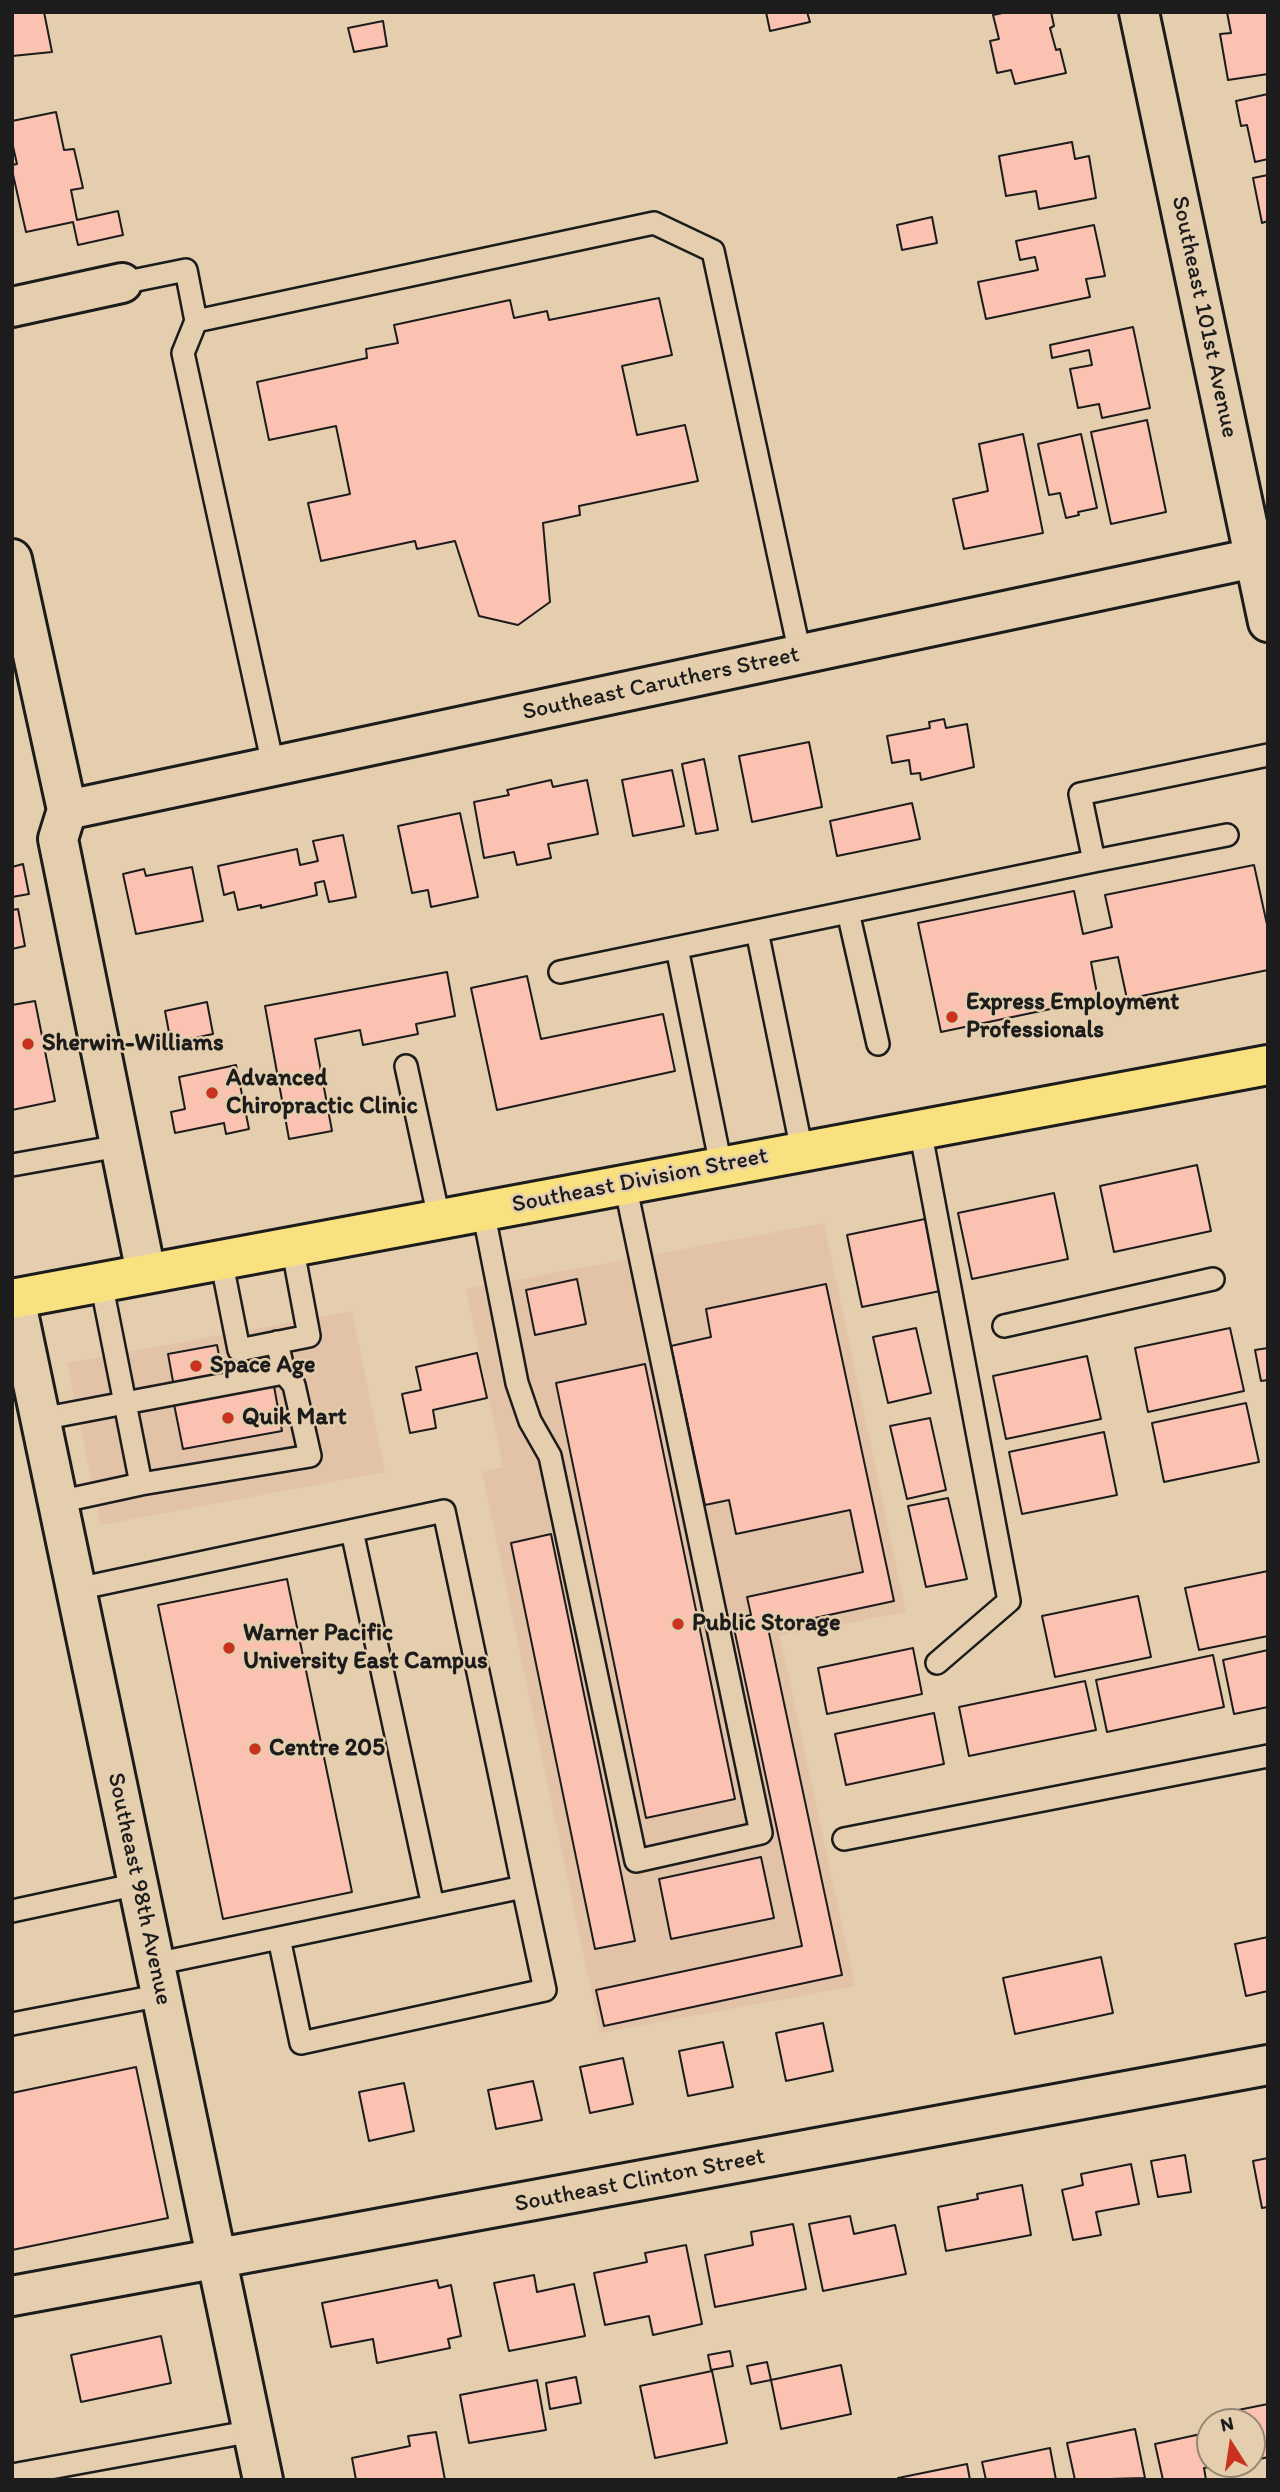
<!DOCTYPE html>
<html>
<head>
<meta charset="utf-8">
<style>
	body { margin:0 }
	#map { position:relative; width:1280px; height:2492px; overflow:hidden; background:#e4cead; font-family:Itim,sans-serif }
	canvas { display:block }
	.frame { position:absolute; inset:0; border:14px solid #1c1c1c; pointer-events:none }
	.north { position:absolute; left:1196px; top:2408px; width:70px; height:70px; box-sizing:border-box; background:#e4cead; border:2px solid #948773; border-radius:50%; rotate:348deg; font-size:19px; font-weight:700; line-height:28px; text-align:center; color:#1c1c1c }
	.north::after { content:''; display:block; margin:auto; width:24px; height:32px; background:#c8321e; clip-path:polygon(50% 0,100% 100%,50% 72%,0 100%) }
</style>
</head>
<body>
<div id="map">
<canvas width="1280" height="2492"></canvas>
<div class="frame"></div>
<div class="north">N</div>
</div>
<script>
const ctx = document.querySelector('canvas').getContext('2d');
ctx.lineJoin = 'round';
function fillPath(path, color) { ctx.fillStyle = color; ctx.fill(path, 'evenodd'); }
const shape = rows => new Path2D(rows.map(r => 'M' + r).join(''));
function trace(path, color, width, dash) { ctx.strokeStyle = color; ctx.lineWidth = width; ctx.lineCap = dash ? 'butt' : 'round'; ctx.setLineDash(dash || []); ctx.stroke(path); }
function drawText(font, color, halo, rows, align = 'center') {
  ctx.font = font + ' Itim,sans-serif'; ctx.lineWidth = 5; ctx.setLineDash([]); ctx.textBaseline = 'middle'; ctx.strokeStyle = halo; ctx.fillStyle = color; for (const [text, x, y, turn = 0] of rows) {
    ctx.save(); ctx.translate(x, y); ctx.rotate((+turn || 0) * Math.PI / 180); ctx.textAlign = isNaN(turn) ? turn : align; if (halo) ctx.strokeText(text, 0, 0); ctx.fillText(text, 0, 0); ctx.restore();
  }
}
fillPath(shape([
	[824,1223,906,1612,780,1636,855,1986,600,2033,482,1472,503,1467,466,1289],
	[352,1311,385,1472,101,1525,67,1363]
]), '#e3c3a8');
const building = shape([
	[12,12,44,12,52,52,12,56,12,12],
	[766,12,807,12,810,22,770,31,766,12],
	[1007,12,1051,12,1054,26,1050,28,1056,50,1060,49,1066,73,1015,84,1011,70,997,73,990,41,999,39,993,15,1007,12],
	[1227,12,1268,12,1268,74,1228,80,1220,34,1231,33,1227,12],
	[383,21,387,46,354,52,348,28,383,21],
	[1268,94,1268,159,1255,162,1247,125,1241,126,1236,101,1268,94],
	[56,112,64,150,74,149,83,188,71,190,77,220,118,211,123,235,78,245,73,222,26,232,12,170,12,165,17,164,12,142,12,121,56,112],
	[1072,142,1075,159,1089,156,1096,198,1039,209,1036,191,1006,196,999,156,1072,142],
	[1268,175,1268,221,1262,223,1253,178,1268,175],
	[932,217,937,243,902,250,897,225,932,217],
	[1094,225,1105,276,1086,279,1090,297,986,319,978,282,1038,270,1035,257,1020,260,1016,241,1094,225],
	[659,298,672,355,622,366,637,435,685,425,698,481,579,506,580,515,543,523,550,602,518,625,479,616,455,541,417,549,415,541,321,561,308,503,350,494,336,426,269,440,257,382,367,358,366,349,398,343,394,325,510,300,514,318,547,311,549,320,659,298],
	[1133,327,1150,408,1102,418,1099,404,1078,408,1070,369,1092,365,1089,350,1052,358,1050,345,1133,327],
	[1147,420,1166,512,1111,524,1091,432,1147,420],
	[1023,434,1043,533,964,549,953,499,988,491,979,444,1023,434],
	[1081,434,1097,508,1078,512,1079,515,1066,518,1060,493,1049,495,1038,444,1081,434],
	[944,719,946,728,967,724,974,767,921,780,920,773,911,774,909,760,892,763,887,736,930,728,929,722,944,719],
	[809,742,822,807,752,822,739,756,809,742],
	[704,759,718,830,696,834,682,764,704,759],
	[672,770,684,826,633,836,622,780,672,770],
	[551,780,553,787,587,780,598,834,548,844,551,858,517,865,514,852,484,858,474,802,509,795,507,790,551,780],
	[912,803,920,839,837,856,830,821,912,803],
	[460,813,478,897,431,907,428,890,412,893,398,826,460,813],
	[343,835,356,897,329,902,324,881,315,883,317,895,261,908,261,905,238,910,234,892,224,895,218,866,297,849,300,865,318,861,313,841,343,835],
	[23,864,29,894,12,897,12,867,23,864],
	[1254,865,1268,929,1268,970,1127,999,1118,957,1091,962,1098,999,941,1032,918,923,1074,891,1083,934,1112,927,1105,895,1254,865],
	[192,867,203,921,136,934,123,874,144,869,146,876,192,867],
	[18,909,25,946,12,949,12,910,18,909],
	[447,972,455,1016,416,1024,418,1034,363,1045,360,1030,315,1039,332,1131,289,1139,265,1006,447,972],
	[527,976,541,1039,663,1014,675,1071,497,1110,471,988,527,976],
	[35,1001,55,1101,12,1110,12,1005,35,1001],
	[207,1002,213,1034,171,1043,165,1011,207,1002],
	[236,1065,249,1129,226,1134,224,1123,175,1133,171,1112,185,1109,179,1077,236,1065],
	[1197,1165,1211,1231,1114,1252,1100,1186,1197,1165],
	[1054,1193,1068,1259,972,1279,958,1213,1054,1193],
	[925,1219,940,1291,862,1307,847,1235,925,1219],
	[577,1279,586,1324,535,1335,526,1290,577,1279],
	[826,1284,894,1601,768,1628,842,1975,604,2026,596,1990,802,1946,732,1619,751,1615,747,1597,863,1572,850,1510,736,1534,729,1500,705,1505,671,1346,711,1337,706,1309,826,1284],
	[916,1328,931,1393,888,1403,873,1337,916,1328],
	[1230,1328,1244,1391,1148,1412,1135,1348,1230,1328],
	[217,1345,223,1377,174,1387,168,1354,217,1345],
	[1268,1348,1268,1380,1261,1381,1255,1350,1268,1348],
	[477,1353,487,1398,433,1410,436,1428,410,1433,402,1394,421,1390,416,1367,477,1353],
	[1087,1356,1101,1419,1006,1439,993,1376,1087,1356],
	[645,1364,735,1799,646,1818,556,1383,645,1364],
	[274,1386,282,1431,183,1449,174,1404,274,1386],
	[1246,1403,1259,1462,1164,1482,1152,1423,1246,1403],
	[930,1418,946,1490,907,1499,890,1426,930,1418],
	[1104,1432,1117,1495,1022,1514,1009,1452,1104,1432],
	[948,1498,967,1579,926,1587,908,1506,948,1498],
	[551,1534,635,1941,595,1949,511,1543,551,1534],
	[1268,1571,1268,1636,1199,1650,1185,1588,1268,1571],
	[287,1579,352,1892,223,1919,158,1605,287,1579],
	[1138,1596,1151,1657,1055,1677,1042,1616,1138,1596],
	[913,1648,922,1694,827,1714,818,1668,913,1648],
	[1268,1650,1268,1707,1234,1714,1223,1660,1268,1650],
	[1213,1655,1224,1707,1107,1732,1096,1680,1213,1655],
	[1085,1681,1096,1730,969,1756,959,1707,1085,1681],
	[934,1713,944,1764,846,1785,835,1734,934,1713],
	[761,1857,774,1918,671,1939,659,1879,761,1857],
	[1268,1937,1268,1991,1246,1996,1235,1944,1268,1937],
	[1101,1957,1113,2013,1015,2034,1003,1978,1101,1957],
	[823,2023,833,2071,786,2081,776,2033,823,2023],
	[723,2042,733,2087,688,2096,679,2051,723,2042],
	[623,2058,633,2104,590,2113,580,2067,623,2058],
	[136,2067,168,2218,12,2250,12,2093,136,2067],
	[533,2081,542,2120,496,2129,488,2090,533,2081],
	[404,2083,414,2131,369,2141,359,2092,404,2083],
	[1185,2155,1191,2192,1158,2197,1151,2161,1185,2155],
	[1268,2158,1268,2207,1262,2208,1253,2161,1268,2158],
	[1131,2164,1139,2204,1096,2212,1101,2235,1073,2240,1062,2190,1083,2185,1081,2174,1131,2164],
	[1022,2185,1031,2235,946,2251,938,2207,978,2199,977,2194,1022,2185],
	[850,2216,854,2234,895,2225,906,2274,823,2291,809,2224,850,2216],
	[793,2224,806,2289,715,2307,705,2255,753,2245,751,2232,793,2224],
	[686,2245,702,2324,653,2335,649,2316,605,2325,594,2273,647,2262,645,2253,686,2245],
	[534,2275,537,2292,574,2284,585,2336,509,2351,494,2283,534,2275],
	[437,2280,439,2288,451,2285,461,2336,448,2339,450,2348,377,2363,373,2339,331,2347,322,2303,437,2280],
	[161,2336,171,2383,81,2402,71,2355,161,2336],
	[730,2351,733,2366,711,2370,708,2355,730,2351],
	[767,2362,771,2380,751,2384,747,2366,767,2362],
	[841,2365,851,2414,781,2429,771,2380,841,2365],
	[712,2371,727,2443,655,2458,640,2386,712,2371],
	[576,2377,581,2403,550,2409,546,2383,576,2377],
	[537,2380,546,2430,469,2443,460,2395,537,2380],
	[1268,2404,1268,2457,1252,2461,1252,2422,1240,2422,1238,2410,1268,2404],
	[1135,2429,1145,2478,1075,2480,1067,2443,1135,2429],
	[436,2432,445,2480,356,2480,352,2458,410,2446,408,2436,436,2432],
	[1210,2432,1210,2464,1227,2464,1204,2468,1206,2480,1163,2480,1155,2444,1210,2432],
	[1050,2448,1056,2480,986,2480,982,2462,1050,2448],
	[967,2464,970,2480,899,2480,898,2478,967,2464]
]);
fillPath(building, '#fbc2b1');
trace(building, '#1c1c1c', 2);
const lane = shape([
	[122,283,186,270,196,321],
	[273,765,183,353,196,321,654,223,713,251,800,654],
	[1094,861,1227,835],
	[848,912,878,1044],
	[677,948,721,1166],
	[560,972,757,931],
	[406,1066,439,1218],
	[920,1129,1009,1601,937,1663],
	[802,1151,757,931,1094,861,1080,794,1268,755],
	[12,1165,119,1146],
	[483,1210,517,1383,530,1421,550,1456,636,1861,761,1833,625,1184],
	[221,1259,239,1350,309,1336,292,1245],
	[101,1282,125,1403,284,1373,277,1342],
	[1004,1326,1213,1279],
	[41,1419,125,1403,141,1484,58,1502],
	[141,1484,310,1456,294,1385,284,1373],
	[352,1531,433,1906],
	[77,1589,444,1511,500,1776,523,1887,155,1964],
	[844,1839,1268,1756],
	[12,1911,138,1884],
	[279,1938,301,2043,545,1990,523,1887],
	[12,2024,162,1995],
	[12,2475,253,2431]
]);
const street = shape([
	[1139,12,1268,622],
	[12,307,122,283],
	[12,559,67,810,58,839,146,1273],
	[67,810,1254,558],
	[15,1298,263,2480],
	[12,2296,1268,2065]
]);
const primary = shape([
	[12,1299,1268,1065]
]);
trace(lane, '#1c1c1c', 26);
trace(street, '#1c1c1c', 44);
trace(primary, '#1c1c1c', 44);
trace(lane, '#e4cead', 21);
trace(street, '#e4cead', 38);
trace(primary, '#fae180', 38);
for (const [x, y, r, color] of [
	[952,1017,7,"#c8321e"],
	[28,1044,7,"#c8321e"],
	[212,1093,7,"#c8321e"],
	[196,1366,7,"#c8321e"],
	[228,1418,7,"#c8321e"],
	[678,1624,7,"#c8321e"],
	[229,1648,7,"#c8321e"],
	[255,1749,7,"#c8321e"]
]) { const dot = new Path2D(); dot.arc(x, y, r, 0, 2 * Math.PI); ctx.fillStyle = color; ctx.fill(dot); trace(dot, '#e4cead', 2.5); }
drawText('24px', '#1c1c1c', '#e4cead', [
	["Southeast 101st Avenue",1204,317,78],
	["Southeast Caruthers Street",661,684,-12],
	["Southeast Division Street",640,1181,-11],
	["Southeast 98th Avenue",139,1889,78],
	["Southeast Clinton Street",640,2181,-11]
]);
drawText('bold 24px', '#1c1c1c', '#e4cead', [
	["Express Employment",966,1003],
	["Professionals",966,1031],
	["Sherwin-Williams",42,1044],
	["Advanced",226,1079],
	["Chiropractic Clinic",226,1107],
	["Space Age",210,1366],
	["Quik Mart",242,1418],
	["Public Storage",692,1624],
	["Warner Pacific",243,1634],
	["University East Campus",243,1662],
	["Centre 205",269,1749]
], 'left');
</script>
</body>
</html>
